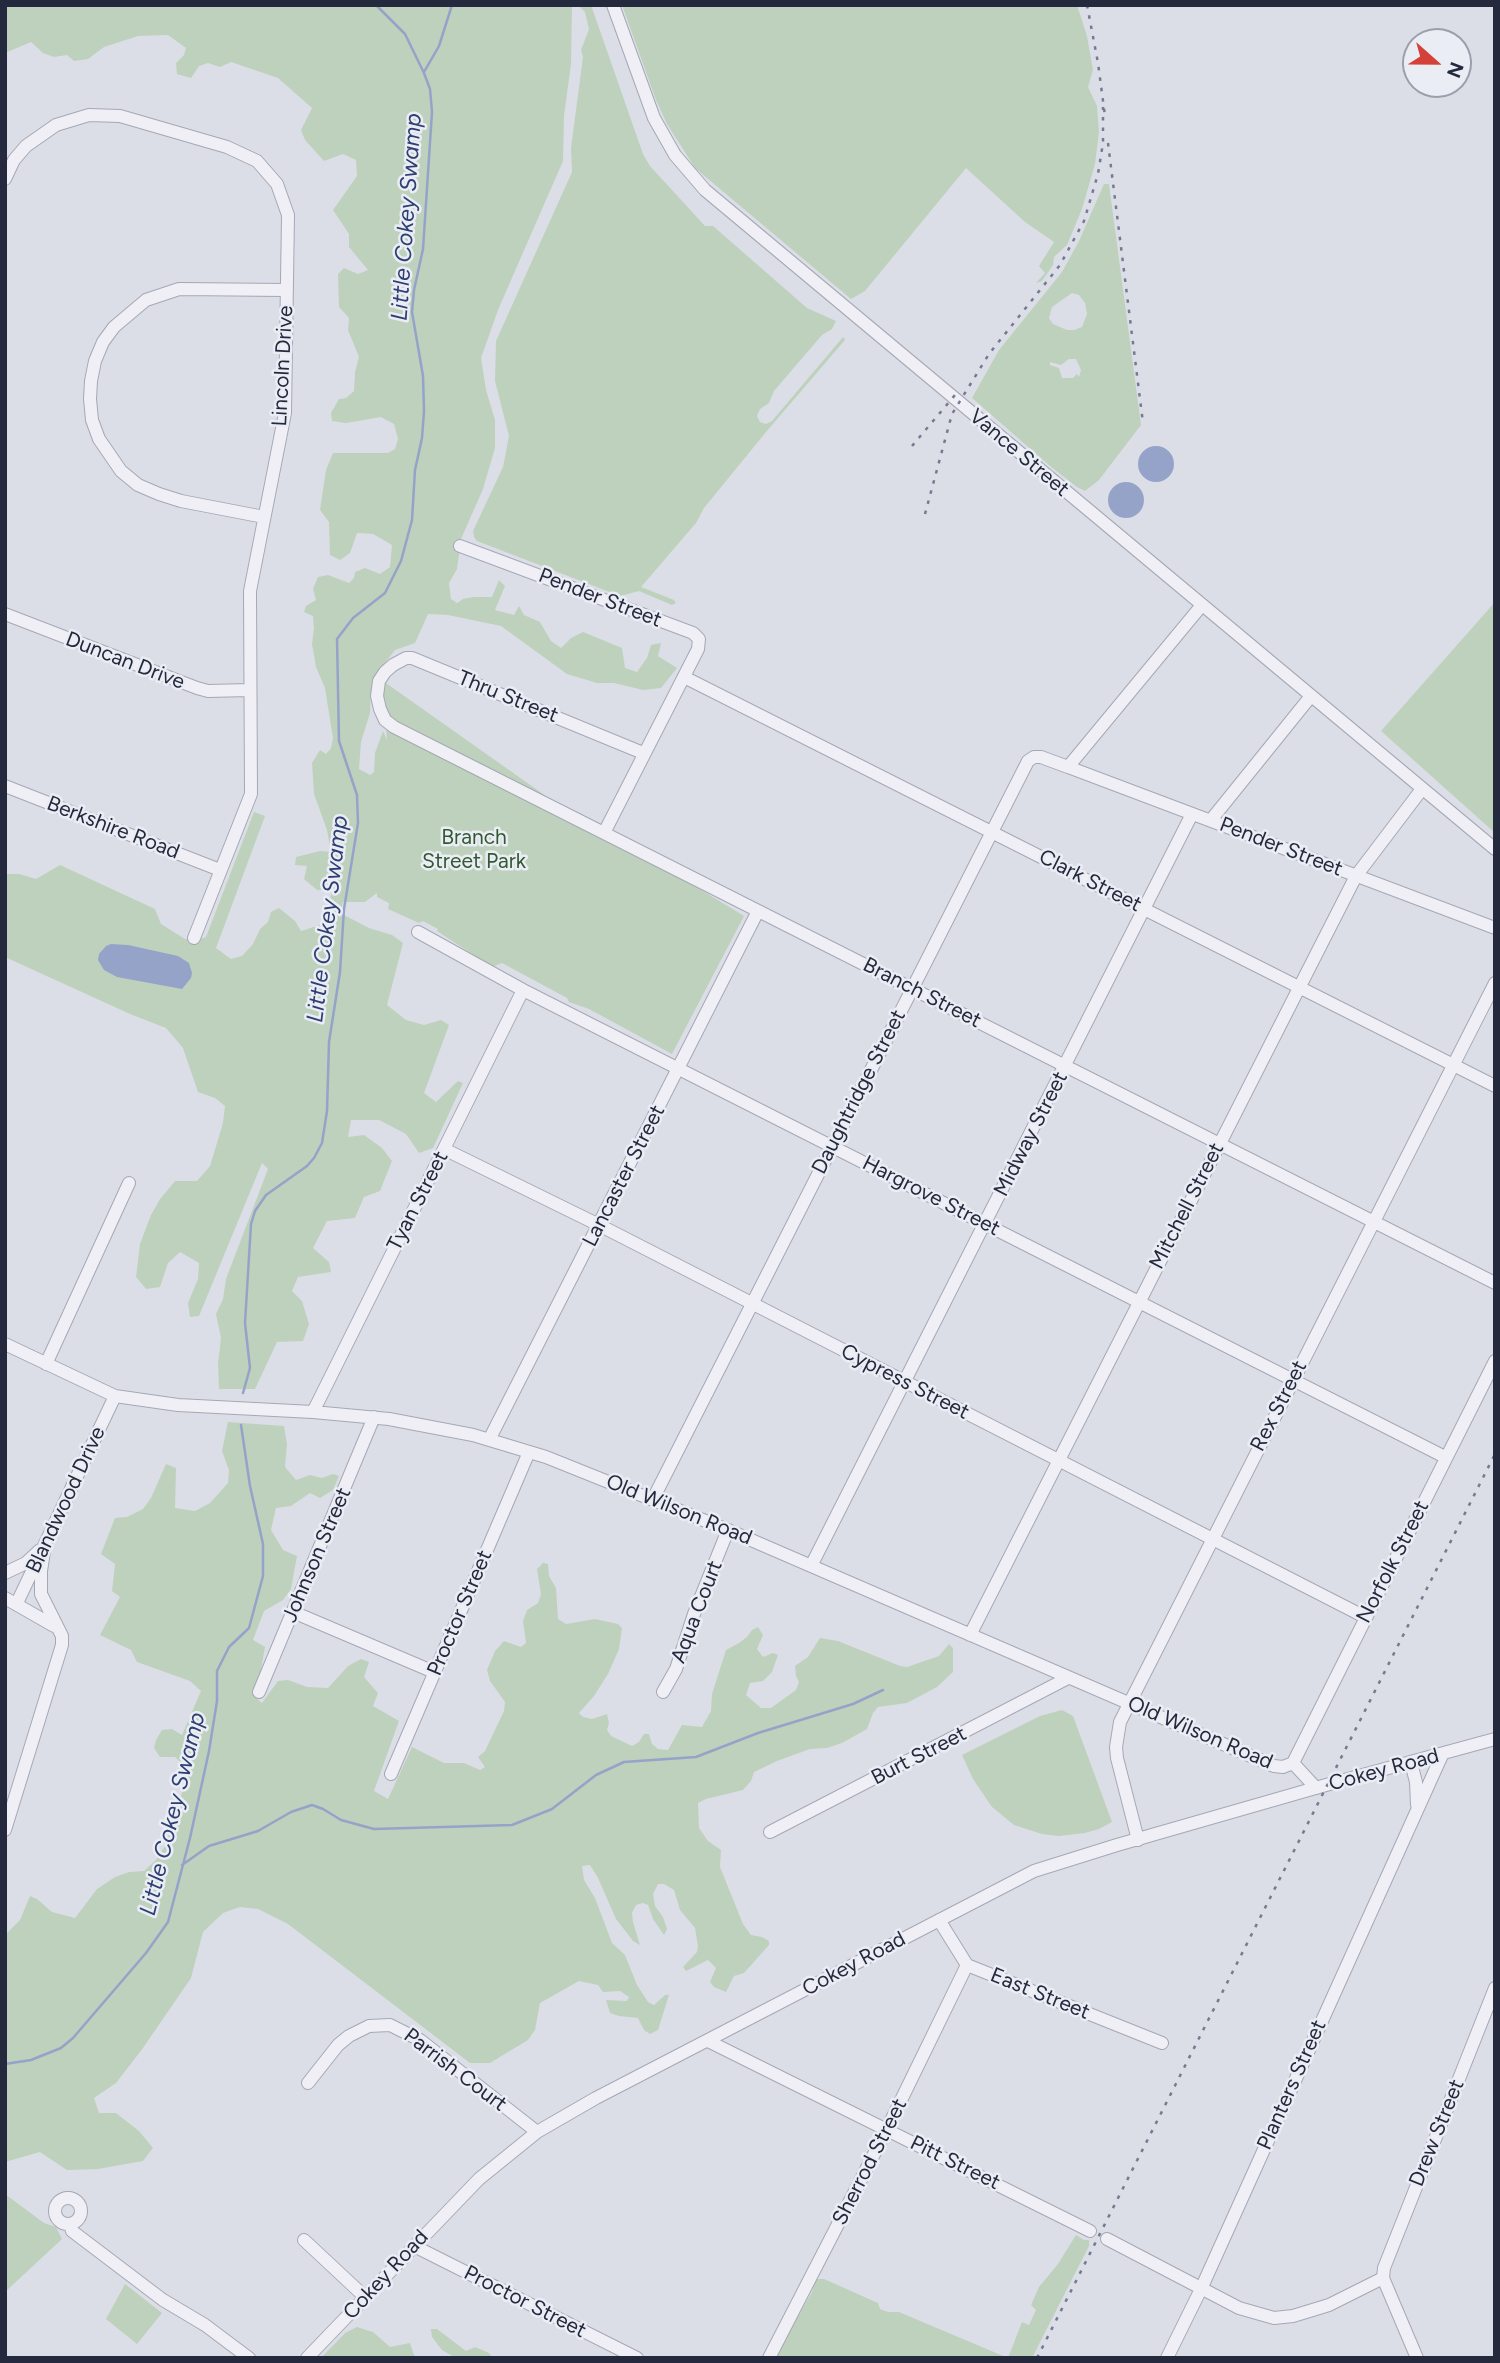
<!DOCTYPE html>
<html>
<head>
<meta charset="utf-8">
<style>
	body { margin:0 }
	#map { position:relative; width:1500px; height:2363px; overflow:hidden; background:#dcdee7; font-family:Figtree,sans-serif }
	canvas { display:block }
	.frame { position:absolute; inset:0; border:7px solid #25293d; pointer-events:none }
	.north { position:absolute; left:1402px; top:28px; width:70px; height:70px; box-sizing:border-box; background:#ebedf5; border:2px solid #9c9fab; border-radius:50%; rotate:111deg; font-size:19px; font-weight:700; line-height:28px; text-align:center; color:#25293d }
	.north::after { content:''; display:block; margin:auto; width:24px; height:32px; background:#d34139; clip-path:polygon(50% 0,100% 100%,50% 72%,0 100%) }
</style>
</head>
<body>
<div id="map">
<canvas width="1500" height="2363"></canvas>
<div class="frame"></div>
<div class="north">N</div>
</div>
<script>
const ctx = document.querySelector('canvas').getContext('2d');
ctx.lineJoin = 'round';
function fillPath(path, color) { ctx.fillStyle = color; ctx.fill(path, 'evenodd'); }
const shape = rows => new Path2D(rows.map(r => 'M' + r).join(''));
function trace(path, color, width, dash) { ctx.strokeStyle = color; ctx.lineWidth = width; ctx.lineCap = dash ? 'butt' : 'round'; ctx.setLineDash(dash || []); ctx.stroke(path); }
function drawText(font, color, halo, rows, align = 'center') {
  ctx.font = font + ' Figtree,sans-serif'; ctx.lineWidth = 5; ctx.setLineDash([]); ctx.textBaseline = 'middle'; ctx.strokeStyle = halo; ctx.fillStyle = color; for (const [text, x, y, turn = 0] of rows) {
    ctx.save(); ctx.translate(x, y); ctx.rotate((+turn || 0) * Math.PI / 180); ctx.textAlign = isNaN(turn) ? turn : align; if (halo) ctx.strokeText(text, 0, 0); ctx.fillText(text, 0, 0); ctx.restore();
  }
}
fillPath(shape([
	[5,5,572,5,571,64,564,116,563,161,498,310,481,358,486,390,495,420,495,448,483,489,461,539,457,569,449,583,451,599,457,603,463,599,473,597,492,597,499,580,505,586,495,610,514,615,519,606,524,615,540,622,551,641,561,648,571,638,583,632,622,648,625,668,637,672,647,658,651,645,661,643,658,656,677,668,661,688,643,690,614,683,597,683,567,674,501,626,448,615,428,614,415,643,395,650,377,673,371,690,370,713,361,742,359,769,370,775,374,772,375,753,383,731,387,740,383,681,611,842,642,854,744,916,672,1054,589,1009,569,1002,567,998,502,963,492,967,437,931,438,929,423,921,419,923,388,909,389,903,377,897,377,893,365,902,343,902,340,913,369,928,392,935,403,943,387,1005,406,1020,424,1025,441,1020,449,1025,424,1093,436,1102,458,1081,463,1083,433,1148,419,1153,406,1134,379,1120,351,1120,348,1137,364,1135,382,1148,392,1161,380,1191,364,1197,355,1218,327,1221,313,1248,329,1262,331,1272,298,1277,292,1291,302,1301,309,1324,303,1341,277,1342,255,1389,219,1389,218,1364,221,1338,216,1314,223,1299,226,1279,268,1169,262,1163,199,1316,190,1317,188,1303,198,1279,199,1263,180,1252,168,1263,160,1287,146,1289,136,1277,140,1244,151,1215,160,1199,175,1181,197,1181,210,1166,223,1123,225,1106,215,1098,198,1092,183,1048,166,1028,130,1014,5,957,5,874,19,874,36,879,60,865,155,909,161,924,185,939,197,940,206,937,254,812,265,816,216,948,231,959,242,956,253,944,260,929,268,922,271,912,279,908,295,921,301,931,320,925,333,890,317,890,304,879,307,866,295,865,296,857,320,851,331,852,327,830,314,794,312,763,320,750,326,754,331,748,333,738,325,688,316,667,312,644,314,628,313,616,304,612,306,606,316,600,313,589,318,577,328,575,349,583,354,578,355,572,365,568,380,574,390,567,392,545,373,534,357,533,350,553,340,560,330,555,329,522,320,510,326,470,333,453,388,453,395,449,398,439,394,424,381,417,346,423,332,421,331,413,339,399,346,398,354,391,355,372,359,357,348,330,349,318,339,307,338,274,344,268,358,274,368,270,349,247,349,234,333,210,357,176,356,160,343,154,324,161,305,140,301,130,312,108,278,78,231,62,220,67,208,63,199,66,191,78,177,74,176,63,184,55,186,48,168,35,138,36,104,47,88,59,74,61,67,55,54,57,43,53,31,42,5,53],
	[578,5,591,5,643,154,650,166,705,226,713,226,807,308,836,321,832,329,822,335,774,391,769,403,760,409,757,416,760,422,766,424,772,421,843,337,845,340,766,432,704,508,696,523,641,587,674,600,676,603,672,605,639,591,620,596,477,541,474,537,473,531,503,467,509,436,495,381,496,341,572,172,571,148,583,57,581,50,589,29,585,12],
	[622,5,1077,5,1087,36,1093,70,1088,87,1097,106,1099,132,1095,164,1082,209,1067,245,1054,257,1053,265,1042,281,1036,283,1045,273,1039,266,1054,242,1025,222,966,168,865,291,851,299,695,168,667,124,656,100],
	[1104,184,1109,184,1141,425,1099,480,1085,491,1077,487,1050,466,972,398,999,350,1062,272,1079,241],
	[1072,293,1079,295,1085,303,1087,314,1082,327,1074,330,1067,330,1053,324,1049,318,1052,307],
	[1069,359,1076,359,1081,370,1079,377,1077,374,1073,378,1062,378,1059,368,1050,365,1050,362,1061,365],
	[1495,602,1495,833,1381,731],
	[228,1422,284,1426,287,1444,285,1467,296,1480,310,1475,322,1478,333,1474,339,1476,333,1490,320,1498,310,1493,291,1506,276,1508,271,1530,283,1550,297,1556,291,1589,283,1600,264,1611,253,1640,265,1647,256,1698,262,1703,278,1681,288,1680,307,1687,328,1688,348,1666,361,1659,369,1662,364,1677,378,1693,373,1706,399,1721,374,1791,388,1799,412,1747,444,1763,464,1763,480,1770,485,1767,478,1757,485,1751,504,1711,505,1702,490,1681,487,1670,495,1651,504,1641,521,1647,526,1643,523,1621,527,1610,538,1603,541,1594,537,1569,543,1563,548,1564,549,1576,556,1588,558,1619,566,1624,595,1619,618,1624,622,1628,619,1649,608,1674,594,1696,579,1713,583,1717,592,1719,607,1714,609,1723,607,1730,611,1736,632,1746,639,1742,644,1734,649,1734,652,1744,658,1749,668,1750,682,1725,702,1727,711,1711,712,1694,726,1650,739,1643,747,1637,752,1630,758,1627,763,1635,757,1649,763,1657,773,1653,778,1655,772,1672,763,1681,750,1683,746,1695,761,1708,771,1708,796,1690,799,1682,796,1676,795,1666,808,1657,820,1638,838,1641,900,1666,907,1667,939,1656,949,1644,953,1648,953,1672,937,1687,907,1703,878,1707,873,1713,867,1729,842,1743,827,1748,810,1749,777,1761,754,1772,751,1781,743,1790,706,1799,698,1803,699,1828,708,1841,721,1850,720,1867,743,1924,751,1935,762,1937,769,1941,769,1945,744,1973,734,1976,726,1992,714,1987,710,1982,716,1968,708,1960,686,1971,683,1967,697,1952,698,1946,695,1928,680,1910,674,1890,664,1884,658,1884,653,1894,655,1906,663,1917,667,1929,664,1935,653,1919,648,1905,643,1903,636,1905,632,1913,633,1922,640,1945,633,1941,616,1919,598,1878,590,1865,582,1866,584,1880,595,1898,612,1943,625,1955,637,1985,648,2002,654,2005,665,1995,669,1995,658,2030,650,2034,644,2030,638,2018,619,2016,610,2013,606,2000,627,2001,629,1997,620,1991,603,1992,598,1985,579,1981,540,2003,535,2030,528,2040,490,2063,470,2063,288,1924,258,1909,240,1907,223,1913,203,1932,191,1978,143,2048,116,2083,94,2098,99,2113,116,2113,139,2131,153,2148,143,2161,98,2169,67,2170,40,2152,5,2162,5,1935,20,1920,30,1896,37,1899,52,1912,75,1918,97,1889,115,1877,129,1872,144,1871,156,1860,165,1846,175,1816,183,1789,185,1766,175,1757,160,1757,154,1748,156,1740,162,1730,172,1729,182,1735,201,1691,190,1681,137,1662,131,1650,100,1635,120,1597,112,1591,115,1564,101,1554,115,1518,127,1517,143,1509,151,1498,166,1464,176,1468,175,1508,195,1511,210,1503,228,1483,229,1470,222,1451],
	[1062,1710,1073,1716,1112,1822,1099,1829,1085,1833,1059,1836,1042,1834,1014,1825,992,1807,973,1779,962,1755,1040,1716],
	[5,2194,44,2223,56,2227,62,2239,5,2292],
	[1076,2235,1084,2240,1089,2240,1089,2246,1032,2358,774,2358,812,2292,816,2279,824,2279,878,2303,880,2309,888,2312,899,2312,1008,2358,1022,2322,1029,2325,1036,2310,1031,2305,1039,2287,1058,2264],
	[125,2284,162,2313,137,2344,106,2319],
	[357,2327,373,2332,390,2347,410,2343,415,2358,321,2358,345,2333],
	[431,2329,437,2329,466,2351,475,2347,489,2353,492,2358,456,2358,442,2350,432,2337]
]), '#bed1bc');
fillPath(shape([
	'1138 464a18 18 0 1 1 36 0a18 18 0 1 1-36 0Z',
	'1108 500a18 18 0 1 1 36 0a18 18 0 1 1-36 0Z',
	[111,944,128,945,178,956,189,963,192,973,191,978,182,989,117,977,104,970,98,960,99,954,106,946]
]), '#95a3c9');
trace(shape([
	[424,72,439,46,452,5],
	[243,1393,250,1368,245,1323,251,1224,255,1211,266,1195,307,1166,314,1158,322,1143,327,1111,329,1042,340,972,344,909,358,823,357,795,339,741,337,639,353,618,385,593,401,561,412,520,415,470,422,438,424,411,423,376,412,312,414,290,423,249,432,112,430,89,424,73,405,34,376,5],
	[182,1865,209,1846,258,1831,291,1812,312,1805,323,1809,341,1820,374,1829,512,1825,552,1809,596,1775,624,1762,696,1757,758,1733,853,1704,883,1690],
	[5,2064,31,2060,61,2048,73,2038,146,1953,168,1922,190,1838,209,1751,217,1701,217,1671,229,1647,249,1628,263,1576,263,1544,250,1486,241,1425]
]), '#95a3c9', 2.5);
const minor = shape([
	[613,5,654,118,675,155,705,190,1495,849],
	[5,179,14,160,26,146,56,125,89,115,120,116,227,147,257,161,277,184,288,215,285,413,250,591,251,794,194,938],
	[264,517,181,501,159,494,138,485,121,471,99,439,92,420,90,399,91,381,95,361,103,342,114,327,146,300,179,289,286,290],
	[460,546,693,633,699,639,698,649,604,833],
	[5,614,197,688,208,691,249,690],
	[684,677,1495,1086],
	[643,753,412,658,406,658,393,665,385,672,379,681,377,696,380,709,385,720,394,727,1495,1283],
	[1068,767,1495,928],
	[5,786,220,870],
	[1211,820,1311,696],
	[418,932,523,990,1445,1457],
	[444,1149,599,1225,1365,1617],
	[5,1344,115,1396,178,1405,313,1412,389,1419,473,1435,546,1457,728,1530,1274,1766,1283,1767,1293,1763,1316,1788],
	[46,1364,129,1183],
	[313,1412,523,990],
	[489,1440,758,911],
	[653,1499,1028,761,1034,757,1041,757,1068,767,1202,605],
	[811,1566,1192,814],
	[5,1573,26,1563,40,1550],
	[5,1598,54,1626],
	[17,1603,115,1396],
	[293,1612,434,1672],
	[970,1635,1356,876,1422,789],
	[259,1692,374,1417],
	[663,1692,676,1669,694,1614,728,1530],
	[1293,1763,1495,1361],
	[1411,1763,1416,1782,1417,1805],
	[391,1774,529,1452],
	[5,1830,62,1645,62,1636,41,1594,41,1571,45,1545],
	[770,1832,1068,1678],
	[1138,1840,1117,1758,1116,1747,1120,1722,1495,983],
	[939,1920,967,1965,1162,2043],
	[708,2041,1090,2231],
	[308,2083,338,2045,349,2036,369,2026,390,2025,420,2040,537,2132],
	'55 2211a13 13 0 1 1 26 0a13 13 0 1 1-26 0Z',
	[70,2224,72,2231,163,2300,205,2325,249,2358],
	[1107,2239,1239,2308,1274,2318,1293,2316,1329,2305,1383,2278],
	[304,2240,365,2297],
	[414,2246,637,2358],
	[307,2358,479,2179,537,2132,596,2098,1034,1871,1117,1845,1326,1785,1495,1739],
	[769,2358,887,2129,967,1965],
	[1167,2358,1201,2289,1442,1755],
	[1417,2358,1383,2278,1384,2268,1495,1988]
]);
trace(minor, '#a5a8b4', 14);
trace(minor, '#efeff5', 12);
trace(shape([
	[1087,5,1098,63,1105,116],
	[1108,143,1143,423],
	[912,446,955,395],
	[925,514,952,414,989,354,1060,265,1084,221,1098,174,1103,143,1103,107],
	[1037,2358,1495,1454]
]), '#757a91', 2.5, [3.5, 7]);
drawText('21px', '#25293d', '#ebedf5', [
	["Lincoln Drive",283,366,-87],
	["Vance Street",1019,453,40],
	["Pender Street",600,598,21],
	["Duncan Drive",125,661,21],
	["Thru Street",508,697,22],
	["Berkshire Road",113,828,21],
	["Pender Street",1281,847,21],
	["Clark Street",1090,881,27],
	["Branch Street",922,993,27],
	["Daughtridge Street",859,1092,-63],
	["Midway Street",1031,1134,-63],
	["Lancaster Street",624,1176,-63],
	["Hargrove Street",931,1196,27],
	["Tyan Street",418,1201,-63],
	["Mitchell Street",1187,1206,-63],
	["Cypress Street",905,1382,27],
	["Rex Street",1279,1406,-63],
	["Blandwood Drive",66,1500,-65],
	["Old Wilson Road",679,1510,22],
	["Johnson Street",317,1555,-67],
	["Norfolk Street",1393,1562,-63],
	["Aqua Court",697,1612,-69],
	["Proctor Street",460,1613,-67],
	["Old Wilson Road",1200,1733,23],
	["Burt Street",919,1756,-27],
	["Cokey Road",1384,1770,-15],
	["Cokey Road",854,1964,-28],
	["East Street",1040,1994,22],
	["Parrish Court",455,2070,37],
	["Planters Street",1292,2085,-66],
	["Drew Street",1437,2133,-68],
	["Sherrod Street",870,2162,-63],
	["Pitt Street",955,2163,26],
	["Cokey Road",386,2275,-47],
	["Proctor Street",525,2302,27]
]);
drawText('21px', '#325a32', '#ebedf5', [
	["Branch",474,838],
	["Street Park",474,862]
]);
drawText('italic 23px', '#2e3f73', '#ebedf5', [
	["Little Cokey Swamp",407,217,-86],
	["Little Cokey Swamp",328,919,-83],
	["Little Cokey Swamp",173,1814,-76]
]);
</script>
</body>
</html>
